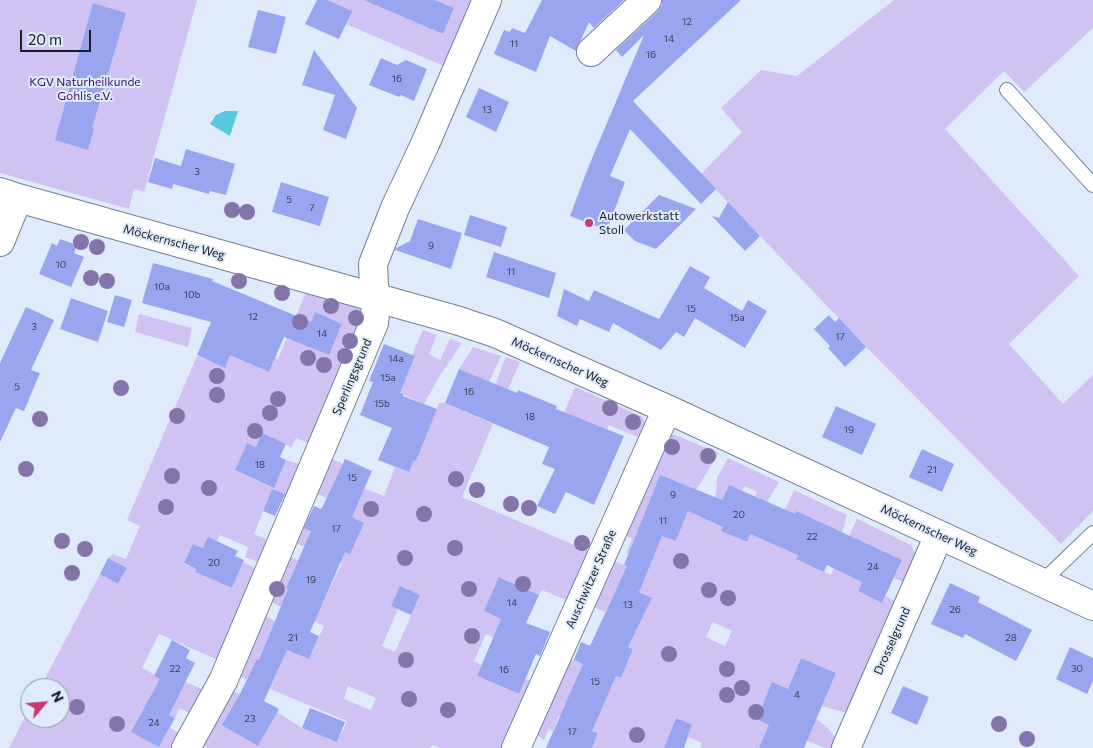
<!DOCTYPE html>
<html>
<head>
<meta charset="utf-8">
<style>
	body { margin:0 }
	#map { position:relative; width:1093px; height:748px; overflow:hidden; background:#dfebfa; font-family:Commissioner,sans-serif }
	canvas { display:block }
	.north { position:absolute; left:20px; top:678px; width:50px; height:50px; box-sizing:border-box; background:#dfebfa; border:1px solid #8f99a6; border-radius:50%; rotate:63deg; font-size:14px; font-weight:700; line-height:20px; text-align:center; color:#171e27 }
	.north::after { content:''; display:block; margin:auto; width:18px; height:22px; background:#c63b70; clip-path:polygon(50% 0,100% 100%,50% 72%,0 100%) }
	.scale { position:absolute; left:20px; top:30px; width:71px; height:22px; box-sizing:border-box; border:2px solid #171e27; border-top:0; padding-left:6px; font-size:15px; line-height:18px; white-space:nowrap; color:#171e27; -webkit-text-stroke:4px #dfebfa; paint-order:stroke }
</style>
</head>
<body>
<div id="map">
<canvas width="1093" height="748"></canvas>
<div class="north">N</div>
<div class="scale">20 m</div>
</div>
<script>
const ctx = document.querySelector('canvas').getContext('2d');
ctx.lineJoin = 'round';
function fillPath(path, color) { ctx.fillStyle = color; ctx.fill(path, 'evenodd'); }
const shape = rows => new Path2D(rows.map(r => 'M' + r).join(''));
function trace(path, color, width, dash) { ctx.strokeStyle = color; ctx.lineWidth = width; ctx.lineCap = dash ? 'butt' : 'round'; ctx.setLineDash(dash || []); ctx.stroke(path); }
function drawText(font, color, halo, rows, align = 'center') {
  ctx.font = font + ' Commissioner,sans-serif'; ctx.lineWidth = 4; ctx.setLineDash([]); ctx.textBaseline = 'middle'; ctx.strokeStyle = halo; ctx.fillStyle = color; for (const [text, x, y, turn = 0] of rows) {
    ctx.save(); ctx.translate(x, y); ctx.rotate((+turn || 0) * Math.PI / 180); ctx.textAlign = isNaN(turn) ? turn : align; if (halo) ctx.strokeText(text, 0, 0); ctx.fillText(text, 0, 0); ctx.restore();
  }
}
fillPath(shape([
	[0,0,197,0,144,192,134,189,129,209,0,173],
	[321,0,400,0,395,13,443,34,454,8,435,0,469,0,475,2,446,67,346,24,351,11],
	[894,0,1093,0,1093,28,1024,92,1004,71,945,129,1079,276,1009,344,1063,404,1093,375,1093,511,1061,544,873,354,701,174,742,132,721,108,761,70,797,76],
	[306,292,359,307,364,319,311,444,296,438,291,448,286,444,262,434,256,447,247,443,235,470,273,488,286,460,303,465,289,496,272,489,254,534,270,541,261,563,245,557,248,547,220,535,217,541,208,538,203,548,193,544,184,564,196,569,195,572,232,588,243,562,258,570,218,660,159,634,142,668,182,689,186,682,204,690,192,715,180,708,175,718,147,703,132,732,159,747,170,728,181,734,174,748,9,748,30,707,30,718,60,718,60,688,40,688,100,574,118,584,127,568,108,558,113,554,126,559,140,526,127,520,197,356,225,367,235,343,264,353,257,367,269,372,275,358,278,359],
	[315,313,342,324,329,355,302,344],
	[139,314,192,328,188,347,135,332],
	[423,330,437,335,429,354,440,360,450,339,462,343,439,377,424,404,400,393,415,356,412,355],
	[473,347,501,356,489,382,459,369],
	[506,357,520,362,498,412,492,393],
	[575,387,643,417,647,428,642,439,609,425,607,429,586,421,578,438,554,436],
	[439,403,445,403,493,424,462,497,593,553,571,602,542,590,539,595,500,577,484,611,522,629,515,646,486,634,474,661,482,665,477,676,518,694,525,679,537,684,509,748,440,748,432,745,430,748,208,748,199,743,230,690,240,694,223,725,258,746,277,712,302,728,337,742,347,721,270,689,279,668,257,659,248,680,234,674,260,613,275,621,267,641,309,659,324,626,266,600,285,555,298,560,286,588,322,604,342,563,291,541,305,517,315,522,309,536,364,523,352,517,354,510,313,492,328,457,343,464,333,485,364,488,384,496,395,467,409,472,414,460,416,461],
	[400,587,420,595,395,652,382,646,398,609,392,606],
	[348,686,376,698,371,710,344,699],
	[669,434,675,435,719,453,696,490,640,527,676,541,692,501,710,507,716,494,717,478,728,458,779,482,767,502,755,496,757,492,745,486,742,491,729,485,714,518,717,520,715,524,723,527,722,531,746,542,750,534,770,543,794,490,847,515,842,533,800,550,796,558,831,575,857,519,911,545,917,559,907,584,894,578,902,560,844,573,862,582,858,591,882,603,886,596,894,601,897,605,850,714,822,706,836,673,801,658,788,689,757,719,776,727,817,719,828,728,839,742,836,748,825,748,805,740,759,748,700,748,702,743,688,737,692,724,676,718,664,748,592,748,598,733,559,716,553,731,549,729,544,740,535,733,568,658,583,664,604,702,616,676,621,678,633,649,621,643,636,631,652,598,620,582,605,612,590,605,610,559,646,574,650,563,626,553,632,539,621,533],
	[713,622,732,631,725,646,706,637]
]), '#d0c3f3');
fillPath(shape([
	[225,111,238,111,230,136,210,124,216,115]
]), '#57c8dd');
fillPath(shape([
	[317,0,327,0,352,11,339,39,305,24],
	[364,0,435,0,454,8,443,34],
	[542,0,624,0,594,28,589,22,576,51,550,36,536,72,494,54,504,30,510,32,512,28,525,33],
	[662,0,741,0,633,101,716,189,701,204,630,129,610,176,625,182,607,230,570,216,588,168,644,35,622,57,616,50,658,11,662,5],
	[93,3,126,13,92,128,94,129,88,150,55,140],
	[258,10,286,17,276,54,248,47],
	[314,50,357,108,346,139,323,130,335,95,302,85],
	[381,58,397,65,406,60,427,69,414,101,401,95,399,97,369,85],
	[479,88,509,102,496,132,466,117],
	[186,149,235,164,226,195,210,191,209,194,173,184,172,189,148,182,155,158,181,166],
	[281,182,329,197,320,226,272,212],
	[659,195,696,209,656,249,635,241,624,230],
	[728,202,760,236,745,251,712,216,719,218],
	[470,215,507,227,501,247,464,235],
	[418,219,462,233,451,269,395,250,396,248,410,241],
	[60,239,77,245,74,253,84,257,71,287,39,274,52,243,57,246],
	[494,252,556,273,549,298,486,277],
	[153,263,213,279,212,281,311,322,315,312,342,324,329,355,284,337,269,372,230,355,225,368,197,355,211,322,142,303],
	[690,266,710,277,704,288,742,311,748,300,767,311,745,348,695,318,684,337,676,332,661,350,613,323,609,332,580,319,577,326,557,316,564,289,589,301,594,290,659,319],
	[115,295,132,300,124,327,107,322],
	[71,298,108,311,98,342,60,329],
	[26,307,54,320,31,370,40,373,24,411,16,408,0,442,0,363],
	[829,315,835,322,839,318,866,347,845,367,828,348,830,346,814,329],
	[384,344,415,356,400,393,403,394,403,396,437,409,416,461,414,460,409,472,378,460,392,428,360,415,373,382,369,381],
	[459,369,517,393,518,390,557,406,556,409,624,436,594,505,566,492,555,514,537,506,555,469,542,464,549,447,445,403],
	[836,406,876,424,862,455,822,437],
	[262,433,286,444,280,457,286,460,274,488,235,470,247,443,256,447],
	[922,449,954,464,942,492,909,477],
	[345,459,372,471,352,517,364,523,350,554,345,552,310,632,319,636,309,659,287,650,264,701,279,709,258,746,222,725,240,694,257,659,259,660,275,621,288,589,286,588,311,531,304,528,314,506,321,509,324,504],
	[660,475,722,500,729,485,795,514,796,511,902,560,882,603,858,591,862,582,827,565,824,572,796,559,798,555,750,534,747,542,721,531,723,527,688,511,676,541,662,536,639,592,652,598,628,647,633,649,621,678,616,676,592,731,598,733,592,748,546,748,583,664,574,660,581,642,590,646,627,566,624,565],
	[272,489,285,494,275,516,263,511],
	[208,537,238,551,235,556,244,560,232,588,195,572,196,569,184,563,193,544,203,548],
	[108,558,127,568,118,584,100,574],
	[499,577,539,595,526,623,550,632,540,656,536,654,519,694,477,676,501,619,484,611],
	[950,583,980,597,978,602,1032,630,1016,661,965,634,963,638,931,624],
	[400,586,420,595,411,615,391,606],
	[172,640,190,650,186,658,195,663,169,715,175,718,159,747,131,732,160,679,154,676],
	[1070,647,1093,658,1093,681,1087,694,1056,679],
	[801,658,836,673,804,748,759,748,769,725,757,719,772,682,788,689],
	[903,686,929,697,917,725,891,713],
	[310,708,345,722,337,742,302,728],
	[676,718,692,724,684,748,664,748]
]), '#99a5ee');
const lane = shape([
	[1007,90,1093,185],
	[1042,582,1093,533]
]);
const street = shape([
	[591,52,647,0],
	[0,192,18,198,456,320,495,333,667,409,1093,606],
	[0,242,18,198],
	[186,748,223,681,374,323,377,297,374,286,373,264,395,208,425,144,487,0],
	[516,748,667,409],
	[846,748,939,535]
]);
trace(lane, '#708198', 16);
trace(street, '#708198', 30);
trace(lane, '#fff', 14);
trace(street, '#fff', 28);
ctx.fillStyle = '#8374aa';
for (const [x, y] of [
	[232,210],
	[247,212],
	[81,242],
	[97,247],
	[91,278],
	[107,281],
	[239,281],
	[282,293],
	[331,306],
	[356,318],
	[300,322],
	[350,341],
	[345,356],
	[308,358],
	[324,365],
	[217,376],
	[121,388],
	[217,395],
	[278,399],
	[610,408],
	[270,413],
	[177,416],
	[40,419],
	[633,422],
	[255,431],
	[672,447],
	[708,456],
	[26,469],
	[172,476],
	[456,479],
	[209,488],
	[477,490],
	[511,504],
	[166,507],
	[529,508],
	[371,509],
	[424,514],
	[62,541],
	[582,543],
	[455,548],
	[85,549],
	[405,558],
	[681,561],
	[72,573],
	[523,584],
	[277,589],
	[469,589],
	[709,590],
	[728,598],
	[472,636],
	[669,654],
	[406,660],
	[727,669],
	[742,688],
	[727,695],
	[409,699],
	[77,707],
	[448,710],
	[756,712],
	[117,724],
	[999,724],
	[637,735],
	[1027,739]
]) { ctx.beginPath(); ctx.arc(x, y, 8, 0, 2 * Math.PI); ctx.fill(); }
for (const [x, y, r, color] of [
	[589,223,5,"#c63b70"]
]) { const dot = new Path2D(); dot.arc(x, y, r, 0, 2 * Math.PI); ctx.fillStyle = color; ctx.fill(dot); trace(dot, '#dfebfa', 2); }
drawText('10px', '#384059', null, [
	["12",687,22],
	["14",669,39],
	["11",514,44],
	["16",651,55],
	["16",397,79],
	["13",487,110],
	["3",197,172],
	["5",289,200],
	["7",312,208],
	["9",431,246],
	["10",61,265],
	["11",511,272],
	["10a",162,287],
	["10b",192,295],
	["15",691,309],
	["12",253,317],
	["15a",737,318],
	["3",34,327],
	["14",322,334],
	["17",840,337],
	["14a",396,359],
	["15a",388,378],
	["5",17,387],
	["16",469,392],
	["15b",382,404],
	["18",530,417],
	["19",849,430],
	["18",260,465],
	["21",932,470],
	["15",352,478],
	["9",673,495],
	["20",739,515],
	["11",663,521],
	["17",336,529],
	["22",812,537],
	["20",214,563],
	["24",873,567],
	["19",311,580],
	["14",512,603],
	["13",628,605],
	["26",955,610],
	["21",293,638],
	["28",1011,638],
	["22",175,669],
	["30",1077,669],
	["16",504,670],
	["15",595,682],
	["4",797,695],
	["23",250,719],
	["24",154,723],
	["17",572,732]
]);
drawText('12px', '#381368', '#dfebfa', [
	["KGV Naturheilkunde",85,82],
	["Gohlis e.V.",85,96]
]);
drawText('12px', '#171e27', '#dfebfa', [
	["Autowerkstatt",599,216],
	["Stoll",599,230]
], 'left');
drawText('12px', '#171e27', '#dfebfa', [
	["Möckernscher Weg",174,242,15],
	["Möckernscher Weg",560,362,24],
	["Sperlingsgrund",352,377,-67],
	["Möckernscher Weg",929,530,25],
	["Auschwitzer Straße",591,579,-66],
	["Drosselgrund",892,641,-66]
]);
</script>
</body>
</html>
